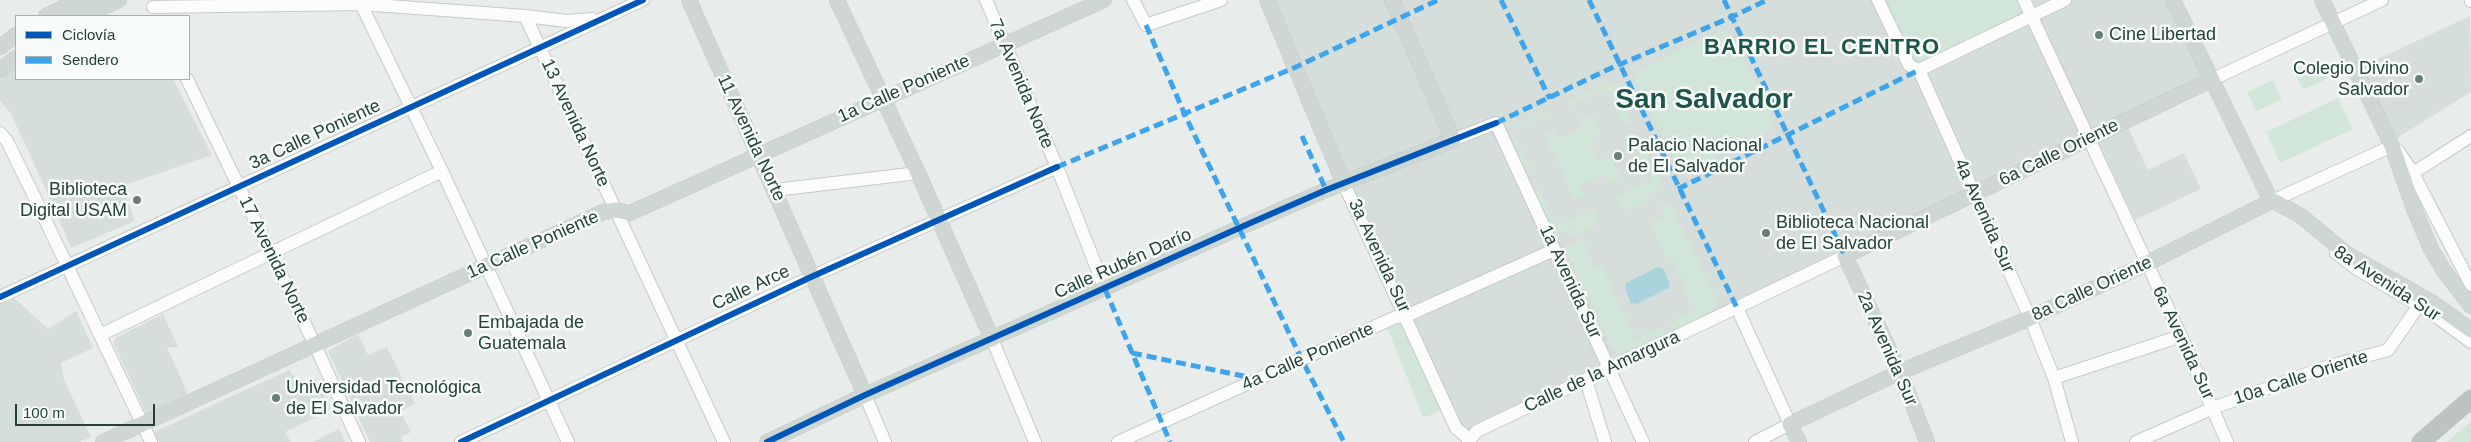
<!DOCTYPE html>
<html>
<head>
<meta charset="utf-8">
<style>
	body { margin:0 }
	#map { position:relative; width:2471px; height:442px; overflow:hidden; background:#e8edeb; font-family:Arial,sans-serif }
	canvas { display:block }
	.legend { position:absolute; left:15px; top:15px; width:175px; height:65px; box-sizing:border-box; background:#f7fbf9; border:1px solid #a3b1ad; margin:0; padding:6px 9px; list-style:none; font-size:15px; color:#24423a }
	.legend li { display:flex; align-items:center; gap:10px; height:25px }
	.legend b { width:25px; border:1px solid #a3b1ad }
	.scale { position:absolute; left:15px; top:404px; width:140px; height:22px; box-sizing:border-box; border:2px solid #24423a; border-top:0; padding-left:6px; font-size:15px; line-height:18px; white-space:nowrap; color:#24423a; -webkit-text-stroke:4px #f7fbf9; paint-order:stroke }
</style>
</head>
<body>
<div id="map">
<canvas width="2471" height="442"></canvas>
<ul class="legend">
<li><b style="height:6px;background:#0057b8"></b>Ciclovía</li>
<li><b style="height:6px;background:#3ea4ec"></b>Sendero</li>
</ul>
<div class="scale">100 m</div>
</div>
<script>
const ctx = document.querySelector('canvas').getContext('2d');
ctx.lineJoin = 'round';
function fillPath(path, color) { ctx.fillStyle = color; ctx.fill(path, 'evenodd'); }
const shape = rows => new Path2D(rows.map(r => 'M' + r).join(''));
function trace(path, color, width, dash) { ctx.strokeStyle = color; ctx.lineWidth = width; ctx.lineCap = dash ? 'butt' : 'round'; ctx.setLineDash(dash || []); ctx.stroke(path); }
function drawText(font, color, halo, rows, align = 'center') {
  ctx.font = font + ' Arial,sans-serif'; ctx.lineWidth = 5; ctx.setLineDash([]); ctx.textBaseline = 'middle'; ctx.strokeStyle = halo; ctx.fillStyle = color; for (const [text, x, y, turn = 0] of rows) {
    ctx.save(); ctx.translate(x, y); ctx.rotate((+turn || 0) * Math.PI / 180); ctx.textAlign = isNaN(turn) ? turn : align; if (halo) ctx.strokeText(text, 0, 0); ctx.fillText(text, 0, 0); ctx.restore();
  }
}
fillPath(shape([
	[1268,0,2173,0,2211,80,1462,435],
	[2470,16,2471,92,2397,138,2360,65,2376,60],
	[16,66,16,79,173,79,212,155,122,186,135,221,71,248,46,190,11,114,0,101,0,79],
	[2128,127,2148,170,2184,153,2201,189,2135,220,2098,141],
	[14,298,48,329,76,311,93,348,61,363,64,380,91,437,80,442,0,442,0,304],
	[163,314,178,347,167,347,188,394,146,413,113,342,115,338],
	[358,334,368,355,387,347,415,404,400,411,411,432,401,437,403,442,370,442,328,351],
	[289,370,301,386,316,379,331,410,285,432,291,442,159,442,154,432],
	[339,429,345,442,313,442]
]), '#d6dedb');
fillPath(shape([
	[1881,0,2019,0,2020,5,2016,14,2011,19,1928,58,1919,60,1910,56],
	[1727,31,1734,37,1773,119,1773,126,1767,132,1689,170,1682,170,1675,164,1635,80,1635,74,1639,70,1721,32],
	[2320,58,2329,78,2303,90,2294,70],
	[2273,80,2282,100,2256,111,2247,92],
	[1611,81,1615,84,1632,121,1628,123,1625,124,1607,86,1569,106,1567,102],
	[2338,98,2353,129,2280,163,2266,132],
	[1549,111,1550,114,1511,131,1531,169,1525,171,1508,131],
	[1591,113,1601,134,1589,140,1599,162,1611,157,1621,177,1609,183,1604,173,1580,185,1584,195,1574,199,1556,155,1554,156,1544,135,1555,130,1559,139,1582,128,1579,119],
	[1640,139,1660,183,1659,187,1651,191,1648,200,1627,210,1620,207,1641,196,1620,206,1615,197,1653,180,1633,143],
	[1539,188,1556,227,1592,208,1596,217,1555,234,1534,190],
	[1670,204,1718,301,1714,310,1674,330,1670,323,1697,310,1695,306,1693,307,1682,287,1685,286,1672,260,1669,261,1652,224,1662,218,1664,211,1662,207],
	[1597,217,1594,226,1573,236,1566,232],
	[1582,240,1594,266,1598,268,1602,266,1623,315,1625,315,1635,335,1632,336,1634,340,1661,327,1665,335,1623,354,1615,352,1565,248],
	[1406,316,1447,408,1426,417,1422,415,1385,322],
	[2471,421,2471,442,2447,442]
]), '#d1e6d8');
fillPath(shape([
	[1658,267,1663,269,1670,284,1669,288,1637,304,1631,303,1625,289,1626,283]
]), '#a9d4db');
const minor = shape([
	[359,0,442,171,568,442],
	[986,0,1057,167,1105,289],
	[1133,0,1146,25,1221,0],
	[1878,0,1909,65,1919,70,2030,318,2054,378,2072,442],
	[2024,0,2181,336,2227,442],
	[2471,0,2471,1],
	[153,7,361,4,525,16,567,21,592,19],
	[525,16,724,442],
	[1919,70,2065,0],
	[187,79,314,343,359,442],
	[2211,80,2382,0],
	[0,133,7,141,32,192,151,442],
	[1453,140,1496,123,1643,442],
	[2413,173,2471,136],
	[1344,184,1456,428,1469,439],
	[775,190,918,173],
	[2272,201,2392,146,2399,152,2413,173,2471,285],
	[2336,253,2357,269,2430,312,2471,342],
	[0,297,643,0],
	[1737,308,1790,424,1755,442],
	[100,335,442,171],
	[992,339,1035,442],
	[2054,378,2181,336],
	[1586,380,1605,442],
	[865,395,885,442],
	[461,442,811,277,1057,167],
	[1118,442,1396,317,1406,316,1554,250],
	[1468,442,1477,431,1845,256],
	[2136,442,2213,408,2326,367,2388,350,2419,305]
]);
const major = shape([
	[689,0,865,395],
	[837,0,918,173,992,339],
	[1267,0,1344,184],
	[2173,0,2270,199,2301,216,2347,254,2433,303,2471,330],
	[2322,0,2392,146,2414,209,2431,249,2444,271,2471,306],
	[46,16,76,1],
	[67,16,93,3],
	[85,16,119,0],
	[0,47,16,35],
	[0,70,16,58],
	[103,442,603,212,616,210,630,213,1104,0],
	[767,442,865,395,1239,228,1326,190,1453,140,1392,0],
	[1799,442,1790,424,1900,372,2030,318,2146,264,2272,201],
	[1927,442,1900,372,1845,256,2211,80]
]);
const highway = shape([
	[2421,442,2471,399]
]);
trace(minor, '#c5cac8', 14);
trace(major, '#c3ccc9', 16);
trace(highway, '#c3ccc9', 19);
trace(minor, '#fcfcfc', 12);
trace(major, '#cfd7d5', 15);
trace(highway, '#bcc4c2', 18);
trace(shape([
	[1501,0,1550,99],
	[1589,0,1737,308],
	[1724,0,1845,256],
	[1146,25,1185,115,1302,360,1344,442],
	[1496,123,1609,69,1732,17,1767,0],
	[1302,136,1326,190],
	[1057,167,1296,67,1438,0],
	[1678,189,1919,70],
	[1105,289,1170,442],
	[1132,353,1258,379]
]), '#3ea4ec', 5, [10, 5]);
trace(shape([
	[0,297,643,0],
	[461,442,811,277,1057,167],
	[767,442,865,395,1239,228,1326,190,1496,123]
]), '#0057b8', 6);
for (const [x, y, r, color] of [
	[2099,35,5,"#697e78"],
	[2419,79,5,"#697e78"],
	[1618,156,5,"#697e78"],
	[137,200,5,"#697e78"],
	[1766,233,5,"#697e78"],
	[468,333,5,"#697e78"],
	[276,398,5,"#697e78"]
]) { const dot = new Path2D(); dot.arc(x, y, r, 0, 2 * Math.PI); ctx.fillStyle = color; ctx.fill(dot); trace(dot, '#f7fbf9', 2); }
drawText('18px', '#24423a', '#f7fbf9', [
	["Cine Libertad",2109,35],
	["Colegio Divino",2409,69,"right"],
	["Salvador",2409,90,"right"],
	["Palacio Nacional",1628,146],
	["de El Salvador",1628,167],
	["Biblioteca",127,190,"right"],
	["Digital USAM",127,211,"right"],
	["Biblioteca Nacional",1776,223],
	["de El Salvador",1776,244],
	["Embajada de",478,323],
	["Guatemala",478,344],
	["Universidad Tecnológica",286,388],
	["de El Salvador",286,409]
], 'left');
drawText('18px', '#24423a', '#f7fbf9', [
	["7a Avenida Norte",1021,84,67],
	["1a Calle Poniente",904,89,-24],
	["13 Avenida Norte",575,123,65],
	["3a Calle Poniente",315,135,-25],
	["11 Avenida Norte",751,138,65],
	["6a Calle Oriente",2059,153,-26],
	["4a Avenida Sur",1984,216,66],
	["1a Calle Poniente",533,245,-24],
	["3a Avenida Sur",1379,256,65],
	["17 Avenida Norte",274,260,64],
	["Calle Rubén Darío",1123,264,-24],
	["1a Avenida Sur",1570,282,65],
	["8a Avenida Sur",2387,284,33],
	["Calle Arce",751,288,-25],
	["8a Calle Oriente",2092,289,-25],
	["6a Avenida Sur",2183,343,65],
	["2a Avenida Sur",1887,349,66],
	["4a Calle Poniente",1308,357,-24],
	["Calle de la Amargura",1602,372,-25],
	["10a Calle Oriente",2301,378,-18]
]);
ctx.letterSpacing = '1px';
drawText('bold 22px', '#1f5548', '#f7fbf9', [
	["BARRIO EL CENTRO",1822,48]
]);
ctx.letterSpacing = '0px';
drawText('bold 28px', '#1f5548', '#f7fbf9', [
	["San Salvador",1704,100]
]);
</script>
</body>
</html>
